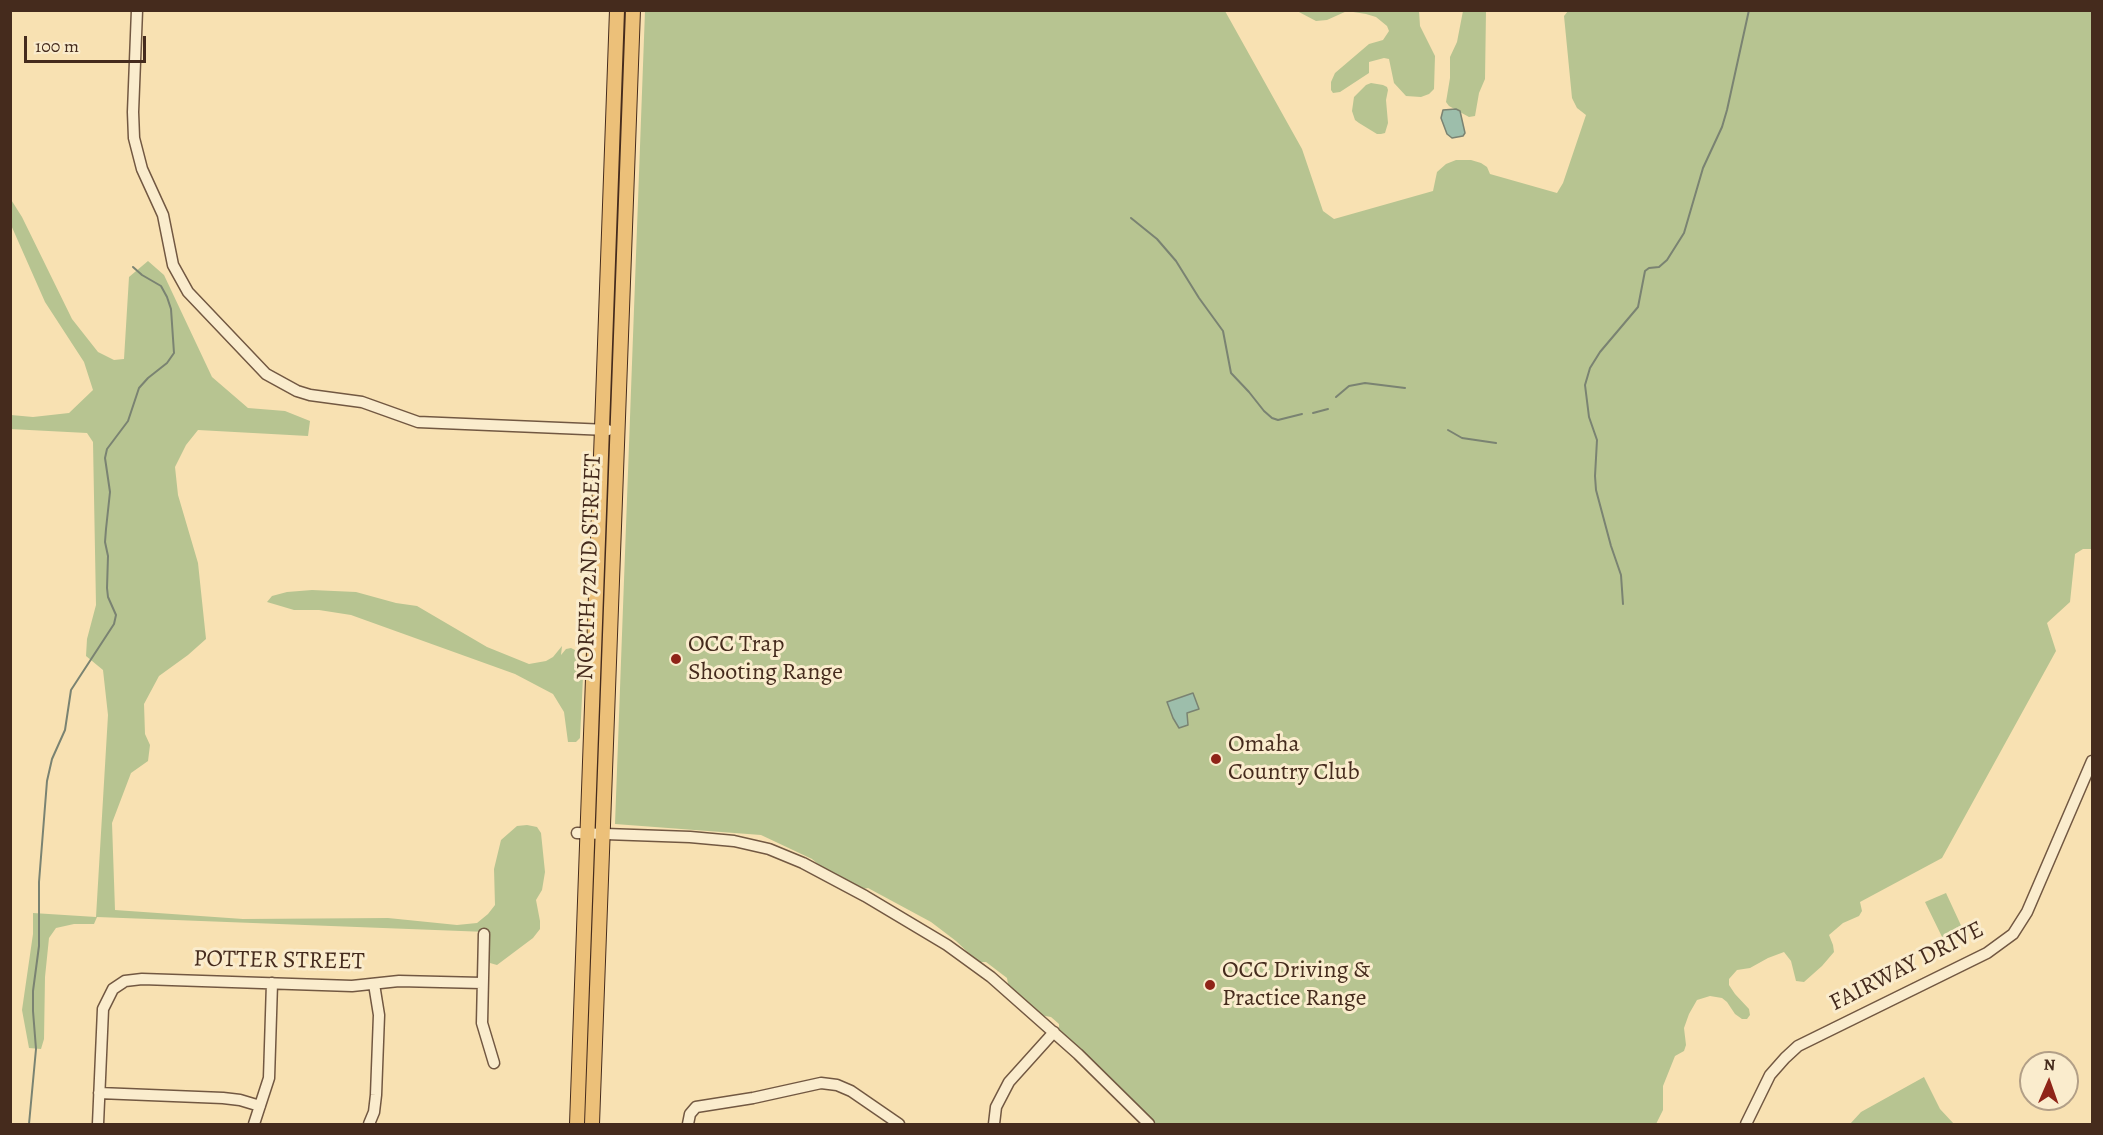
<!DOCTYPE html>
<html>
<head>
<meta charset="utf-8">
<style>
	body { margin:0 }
	#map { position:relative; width:2103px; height:1135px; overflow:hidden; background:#f8e1b2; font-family:Alegreya,serif }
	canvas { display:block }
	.frame { position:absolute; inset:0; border:12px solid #452b1d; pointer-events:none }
	.north { position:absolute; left:2019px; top:1051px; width:60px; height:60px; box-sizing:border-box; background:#faeccd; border:2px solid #b29f87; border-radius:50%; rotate:2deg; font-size:16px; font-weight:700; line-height:24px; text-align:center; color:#452b1d }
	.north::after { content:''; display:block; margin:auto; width:21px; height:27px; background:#8f2418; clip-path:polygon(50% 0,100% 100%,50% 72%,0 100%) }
	.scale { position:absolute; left:24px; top:36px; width:122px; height:27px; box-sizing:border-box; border:3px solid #452b1d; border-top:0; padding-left:8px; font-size:18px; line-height:21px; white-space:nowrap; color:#452b1d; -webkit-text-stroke:4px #faeccd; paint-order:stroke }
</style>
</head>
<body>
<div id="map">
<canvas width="2103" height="1135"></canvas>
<div class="frame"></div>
<div class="north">N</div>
<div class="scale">100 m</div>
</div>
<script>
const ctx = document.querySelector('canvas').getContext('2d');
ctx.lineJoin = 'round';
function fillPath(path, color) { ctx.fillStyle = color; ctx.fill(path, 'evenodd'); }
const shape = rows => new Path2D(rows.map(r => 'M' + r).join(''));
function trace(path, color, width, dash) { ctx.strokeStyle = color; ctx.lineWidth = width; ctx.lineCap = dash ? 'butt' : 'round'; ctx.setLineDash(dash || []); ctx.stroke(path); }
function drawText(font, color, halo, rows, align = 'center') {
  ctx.font = font + ' Alegreya,serif'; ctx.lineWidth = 6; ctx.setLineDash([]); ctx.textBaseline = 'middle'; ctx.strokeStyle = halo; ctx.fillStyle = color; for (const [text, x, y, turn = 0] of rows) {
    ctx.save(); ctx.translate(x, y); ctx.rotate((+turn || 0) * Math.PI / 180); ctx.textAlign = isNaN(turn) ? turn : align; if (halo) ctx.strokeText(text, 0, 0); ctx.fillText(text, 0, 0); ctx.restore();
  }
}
fillPath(shape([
	[645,11,1225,11,1302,149,1323,211,1334,219,1433,191,1437,172,1446,164,1456,160,1471,160,1481,163,1487,167,1490,174,1557,193,1563,183,1586,115,1577,108,1572,98,1565,26,1564,16,1568,11,2092,11,2092,549,2083,549,2075,554,2070,602,2047,623,2056,651,1942,858,1860,902,1862,911,1859,916,1843,923,1829,935,1833,945,1834,952,1822,966,1804,982,1796,981,1791,961,1784,952,1768,958,1750,968,1737,970,1729,979,1729,985,1735,994,1749,1009,1750,1015,1747,1019,1742,1019,1735,1014,1727,1002,1722,998,1710,996,1697,1000,1689,1014,1684,1028,1686,1045,1684,1051,1675,1056,1663,1086,1663,1110,1656,1124,1153,1124,1059,1030,1059,1024,1051,1017,1040,1015,1008,984,1007,978,986,962,978,962,956,941,931,922,868,888,863,889,819,865,812,859,761,835,615,824],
	[1297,11,1419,11,1420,26,1435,56,1434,89,1429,94,1421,97,1406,96,1394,83,1389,59,1384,58,1369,62,1369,73,1340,92,1333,93,1331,90,1331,82,1335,73,1369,44,1383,40,1389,31,1387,26,1376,17,1366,14,1347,11,1327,20,1316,21],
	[1463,11,1486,11,1485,79,1479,93,1475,116,1469,117,1449,106,1446,102,1450,78,1450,57,1457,42],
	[1371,83,1383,85,1387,87,1388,90,1386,100,1388,123,1385,133,1381,134,1377,134,1359,123,1355,120,1352,111,1354,97,1366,85],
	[10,198,22,217,72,319,98,352,114,360,124,359,129,277,148,261,164,275,212,377,248,408,285,411,310,421,308,436,198,430,186,445,175,467,178,495,198,563,206,639,188,655,159,676,144,704,145,734,150,745,148,761,131,773,112,823,115,910,243,919,388,918,457,925,477,923,488,914,495,905,494,869,501,840,517,826,527,825,537,827,541,833,545,872,542,890,536,900,540,921,540,929,533,938,497,965,490,963,487,952,487,932,97,917,94,924,74,924,56,928,49,938,45,977,44,1039,41,1049,29,1048,22,1010,33,934,33,913,96,917,108,715,103,670,86,656,87,639,96,605,93,442,87,433,10,429,11,415,33,417,69,413,93,390,84,362,45,302,11,225],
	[312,590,356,592,396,603,417,606,487,647,529,664,546,661,553,657,562,646,561,655,566,649,571,648,577,651,582,662,583,677,580,738,576,742,568,742,564,712,553,694,515,674,351,615,319,610,294,610,267,602,272,596,287,592],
	[1946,893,1965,934,1945,943,1925,902],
	[1924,1077,1940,1109,1954,1124,1850,1124,1861,1112]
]), '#b7c491');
const water = shape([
	[1443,110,1456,109,1460,111,1465,133,1463,136,1452,138,1447,134,1441,118,1443,110],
	[1193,693,1199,709,1187,713,1188,725,1179,728,1173,718,1167,702,1193,693]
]);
fillPath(water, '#9dbeab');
trace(water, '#7a8372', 1.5);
trace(shape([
	[1131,218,1157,239,1176,261,1199,298,1223,331,1231,373,1249,392,1264,411,1272,418,1278,420,1302,414],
	[1336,397,1349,386,1365,383,1405,388],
	[1313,413,1328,409],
	[1448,430,1462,438,1496,443],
	[1623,604,1621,575,1611,546,1596,490,1595,476,1597,440,1589,417,1585,385,1590,368,1600,352,1638,307,1645,271,1649,268,1659,267,1667,260,1684,233,1703,168,1722,127,1727,110,1749,10],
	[29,1124,36,1049,33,1011,33,991,39,946,39,882,47,781,52,759,65,730,71,690,114,624,116,615,108,597,107,588,108,556,105,542,106,529,110,492,105,458,107,449,128,421,139,388,148,378,167,363,174,353,171,309,167,297,161,286,142,275,133,267]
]), '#7a8372', 2);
const minor = shape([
	[137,10,133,112,134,138,142,169,163,215,173,265,188,292,266,374,297,391,310,395,362,402,418,422,608,430],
	[577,833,690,837,734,841,769,849,803,863,865,896,947,945,991,977,1078,1054,1149,1124],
	[484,934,482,1023,494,1063],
	[99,1093,223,1098,240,1100,260,1106],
	[98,1124,103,1009,113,989,125,981,142,979,352,986,399,981,482,983],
	[254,1124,269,1078,272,983],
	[369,1124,374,1112,376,1095,379,1015,374,984],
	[688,1124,690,1114,696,1107,753,1098,821,1083,837,1085,851,1091,899,1124],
	[994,1124,996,1107,1009,1082,1054,1032],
	[1746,1124,1770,1075,1785,1058,1798,1046,1987,953,2013,934,2027,912,2092,761]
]);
const major = shape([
	[577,1124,617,10],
	[592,1124,633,10]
]);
trace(minor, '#725842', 13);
trace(major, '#452b1d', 16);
trace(minor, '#faeccd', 10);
trace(major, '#ecc079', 14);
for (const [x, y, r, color] of [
	[676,659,6,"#8f2418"],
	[1216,759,6,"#8f2418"],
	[1210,985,6,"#8f2418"]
]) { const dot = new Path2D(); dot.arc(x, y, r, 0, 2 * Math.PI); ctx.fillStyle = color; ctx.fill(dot); trace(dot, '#faeccd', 2); }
drawText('24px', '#452b1d', '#faeccd', [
	["NORTH 72ND STREET",590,567,-88],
	["POTTER STREET",279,961,1],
	["FAIRWAY DRIVE",1907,967,-27]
]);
drawText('24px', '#452b1d', '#faeccd', [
	["OCC Trap",688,645],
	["Shooting Range",688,673],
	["Omaha",1228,745],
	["Country Club",1228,773],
	["OCC Driving &",1222,971],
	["Practice Range",1222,999]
], 'left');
</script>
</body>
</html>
